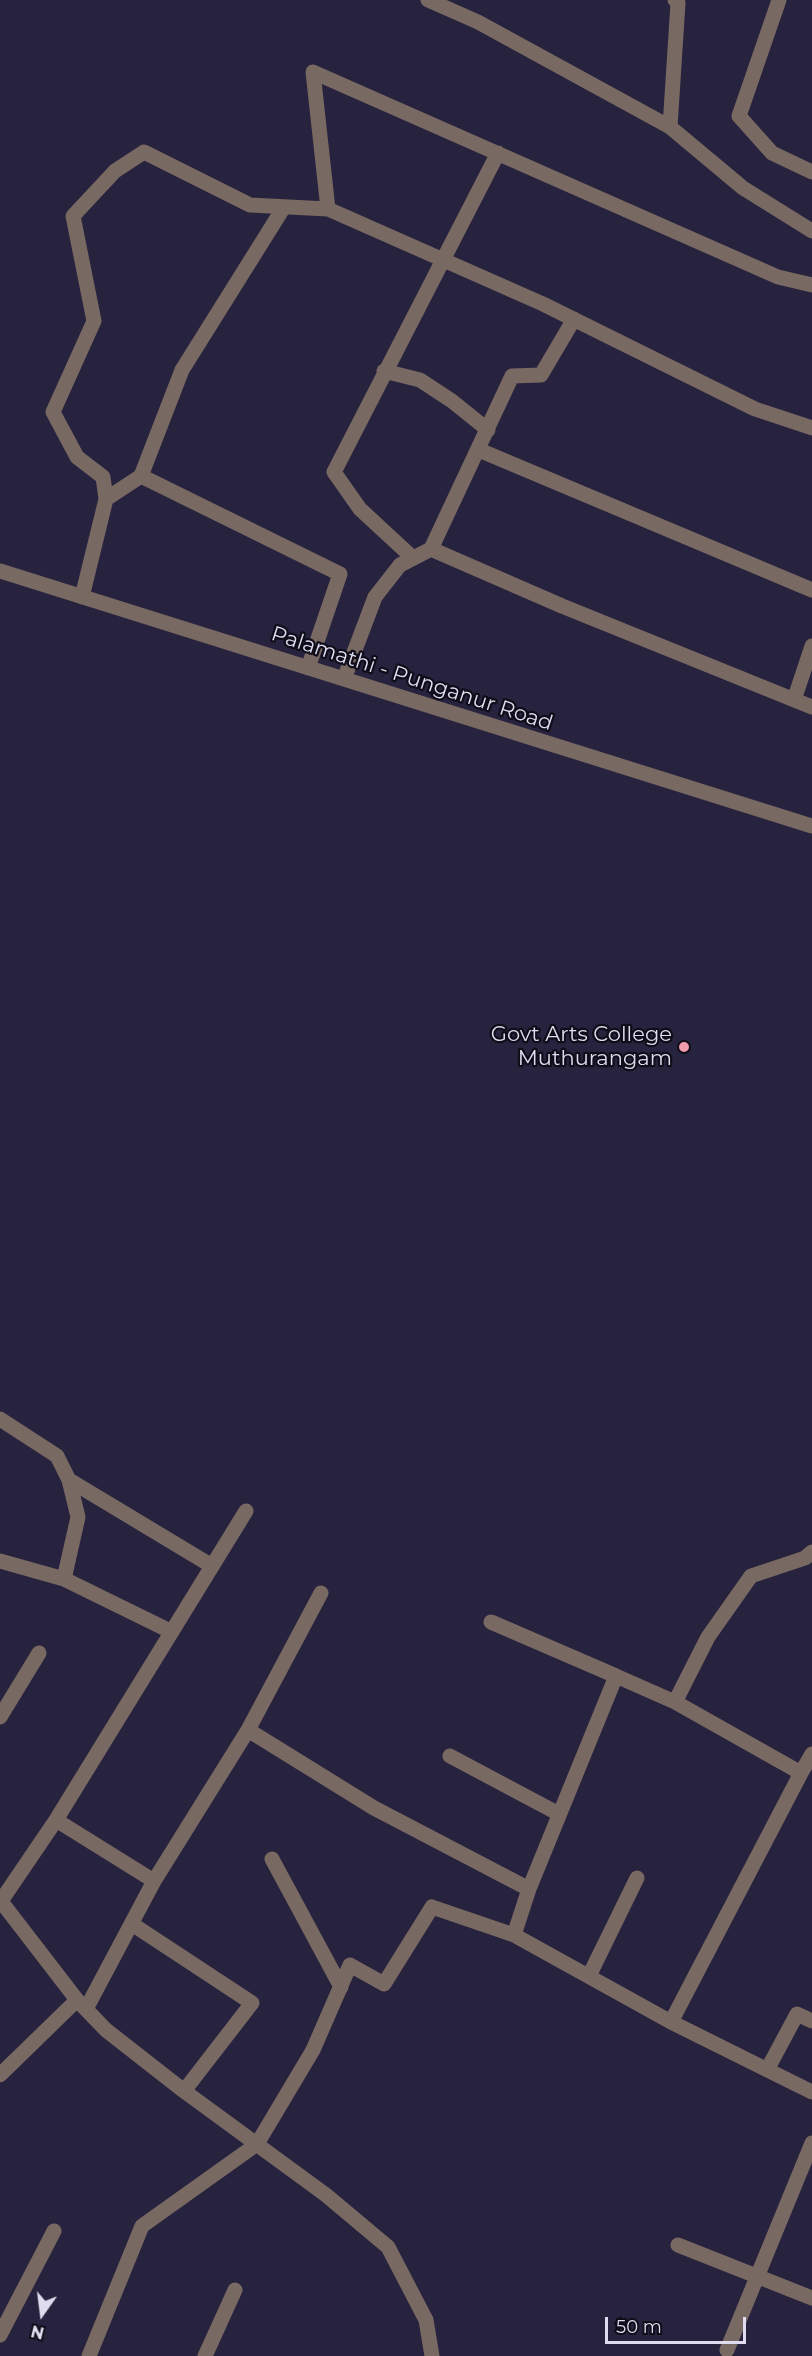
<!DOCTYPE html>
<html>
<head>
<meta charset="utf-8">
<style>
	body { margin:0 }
	#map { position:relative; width:812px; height:2356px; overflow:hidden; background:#27223d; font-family:Montserrat,sans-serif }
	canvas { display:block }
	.north { position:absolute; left:12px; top:2284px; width:60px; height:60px; -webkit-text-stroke:4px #0f0d19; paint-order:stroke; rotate:194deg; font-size:16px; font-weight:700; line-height:24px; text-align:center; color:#dedcee }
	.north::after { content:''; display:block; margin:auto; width:21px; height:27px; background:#dedcee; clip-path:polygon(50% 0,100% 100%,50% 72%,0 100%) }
	.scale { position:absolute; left:605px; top:2317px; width:141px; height:27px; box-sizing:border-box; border:3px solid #dedcee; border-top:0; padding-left:8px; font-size:18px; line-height:21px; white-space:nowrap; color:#dedcee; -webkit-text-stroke:4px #0f0d19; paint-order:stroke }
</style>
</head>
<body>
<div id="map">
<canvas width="812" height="2356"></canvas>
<div class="north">N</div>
<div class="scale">50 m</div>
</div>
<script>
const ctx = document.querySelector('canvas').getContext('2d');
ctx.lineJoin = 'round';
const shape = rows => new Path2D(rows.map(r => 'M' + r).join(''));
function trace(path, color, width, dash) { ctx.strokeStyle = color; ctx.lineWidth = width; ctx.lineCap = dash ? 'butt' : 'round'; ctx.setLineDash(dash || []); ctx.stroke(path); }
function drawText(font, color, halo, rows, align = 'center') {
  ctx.font = font + ' Montserrat,sans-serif'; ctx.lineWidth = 4.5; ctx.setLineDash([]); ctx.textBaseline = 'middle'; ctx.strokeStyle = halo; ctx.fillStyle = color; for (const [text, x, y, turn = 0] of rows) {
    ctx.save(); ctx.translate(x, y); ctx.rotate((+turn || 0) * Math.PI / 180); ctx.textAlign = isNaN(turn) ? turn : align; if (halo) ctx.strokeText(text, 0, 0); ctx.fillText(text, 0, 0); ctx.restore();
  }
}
trace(shape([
	[428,0,478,22,670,127,743,188,812,231],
	[779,0,739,116,772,153,812,172],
	[670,127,678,3,675,0],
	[328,209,313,72,778,277,812,285],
	[384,371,420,380,452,401,488,430],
	[479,450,812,590],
	[141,476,182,370,284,207],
	[106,499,141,476,340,574,308,668],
	[431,549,562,606,812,707],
	[413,558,360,509,334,472,498,153],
	[0,571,812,826],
	[82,597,106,499,103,477,77,457,53,412,94,321,73,216,115,171,144,152,250,205,328,209,543,304,755,409,812,428],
	[344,679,375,597,400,565,431,549,512,376,541,375,574,319],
	[794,700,812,646],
	[0,1419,57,1456,69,1480,78,1517,64,1579],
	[69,1480,212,1566],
	[0,1561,64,1579,172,1632],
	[491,1622,616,1676],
	[675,1702,708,1637,751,1576,805,1558,812,1552],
	[0,1717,39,1653],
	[248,1730,321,1593],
	[450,1756,559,1814],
	[801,1773,812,1754],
	[56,1820,154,1881],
	[272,1859,341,1987],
	[0,1900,77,2000,106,2030,184,2091,326,2195,388,2247,426,2320,432,2356],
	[1,1901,56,1820,246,1511],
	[132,1924,252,2003,184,2091],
	[514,1935,529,1889,616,1676,675,1702,801,1773,671,2022],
	[589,1976,637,1878],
	[86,2009,154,1881,248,1730,374,1808,529,1889],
	[767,2070,797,2014,812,2021],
	[0,2075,77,2000],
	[678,2245,812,2298],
	[0,2335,54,2231],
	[727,2350,812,2143],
	[89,2356,142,2226,257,2144,313,2050,350,1965,384,1984,432,1907,514,1935,671,2022,812,2092],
	[205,2356,235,2290]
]), '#796963', 15);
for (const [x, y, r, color] of [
	[684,1047,6,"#f29aae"]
]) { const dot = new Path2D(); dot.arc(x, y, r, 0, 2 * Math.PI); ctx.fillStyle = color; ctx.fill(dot); trace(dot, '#0f0d19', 2); }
drawText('21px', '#dedcee', '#0f0d19', [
	["Palamathi - Punganur Road",412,679,18]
]);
drawText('21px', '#dedcee', '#0f0d19', [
	["Govt Arts College",672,1035],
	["Muthurangam",672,1059]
], 'right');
</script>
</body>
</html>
